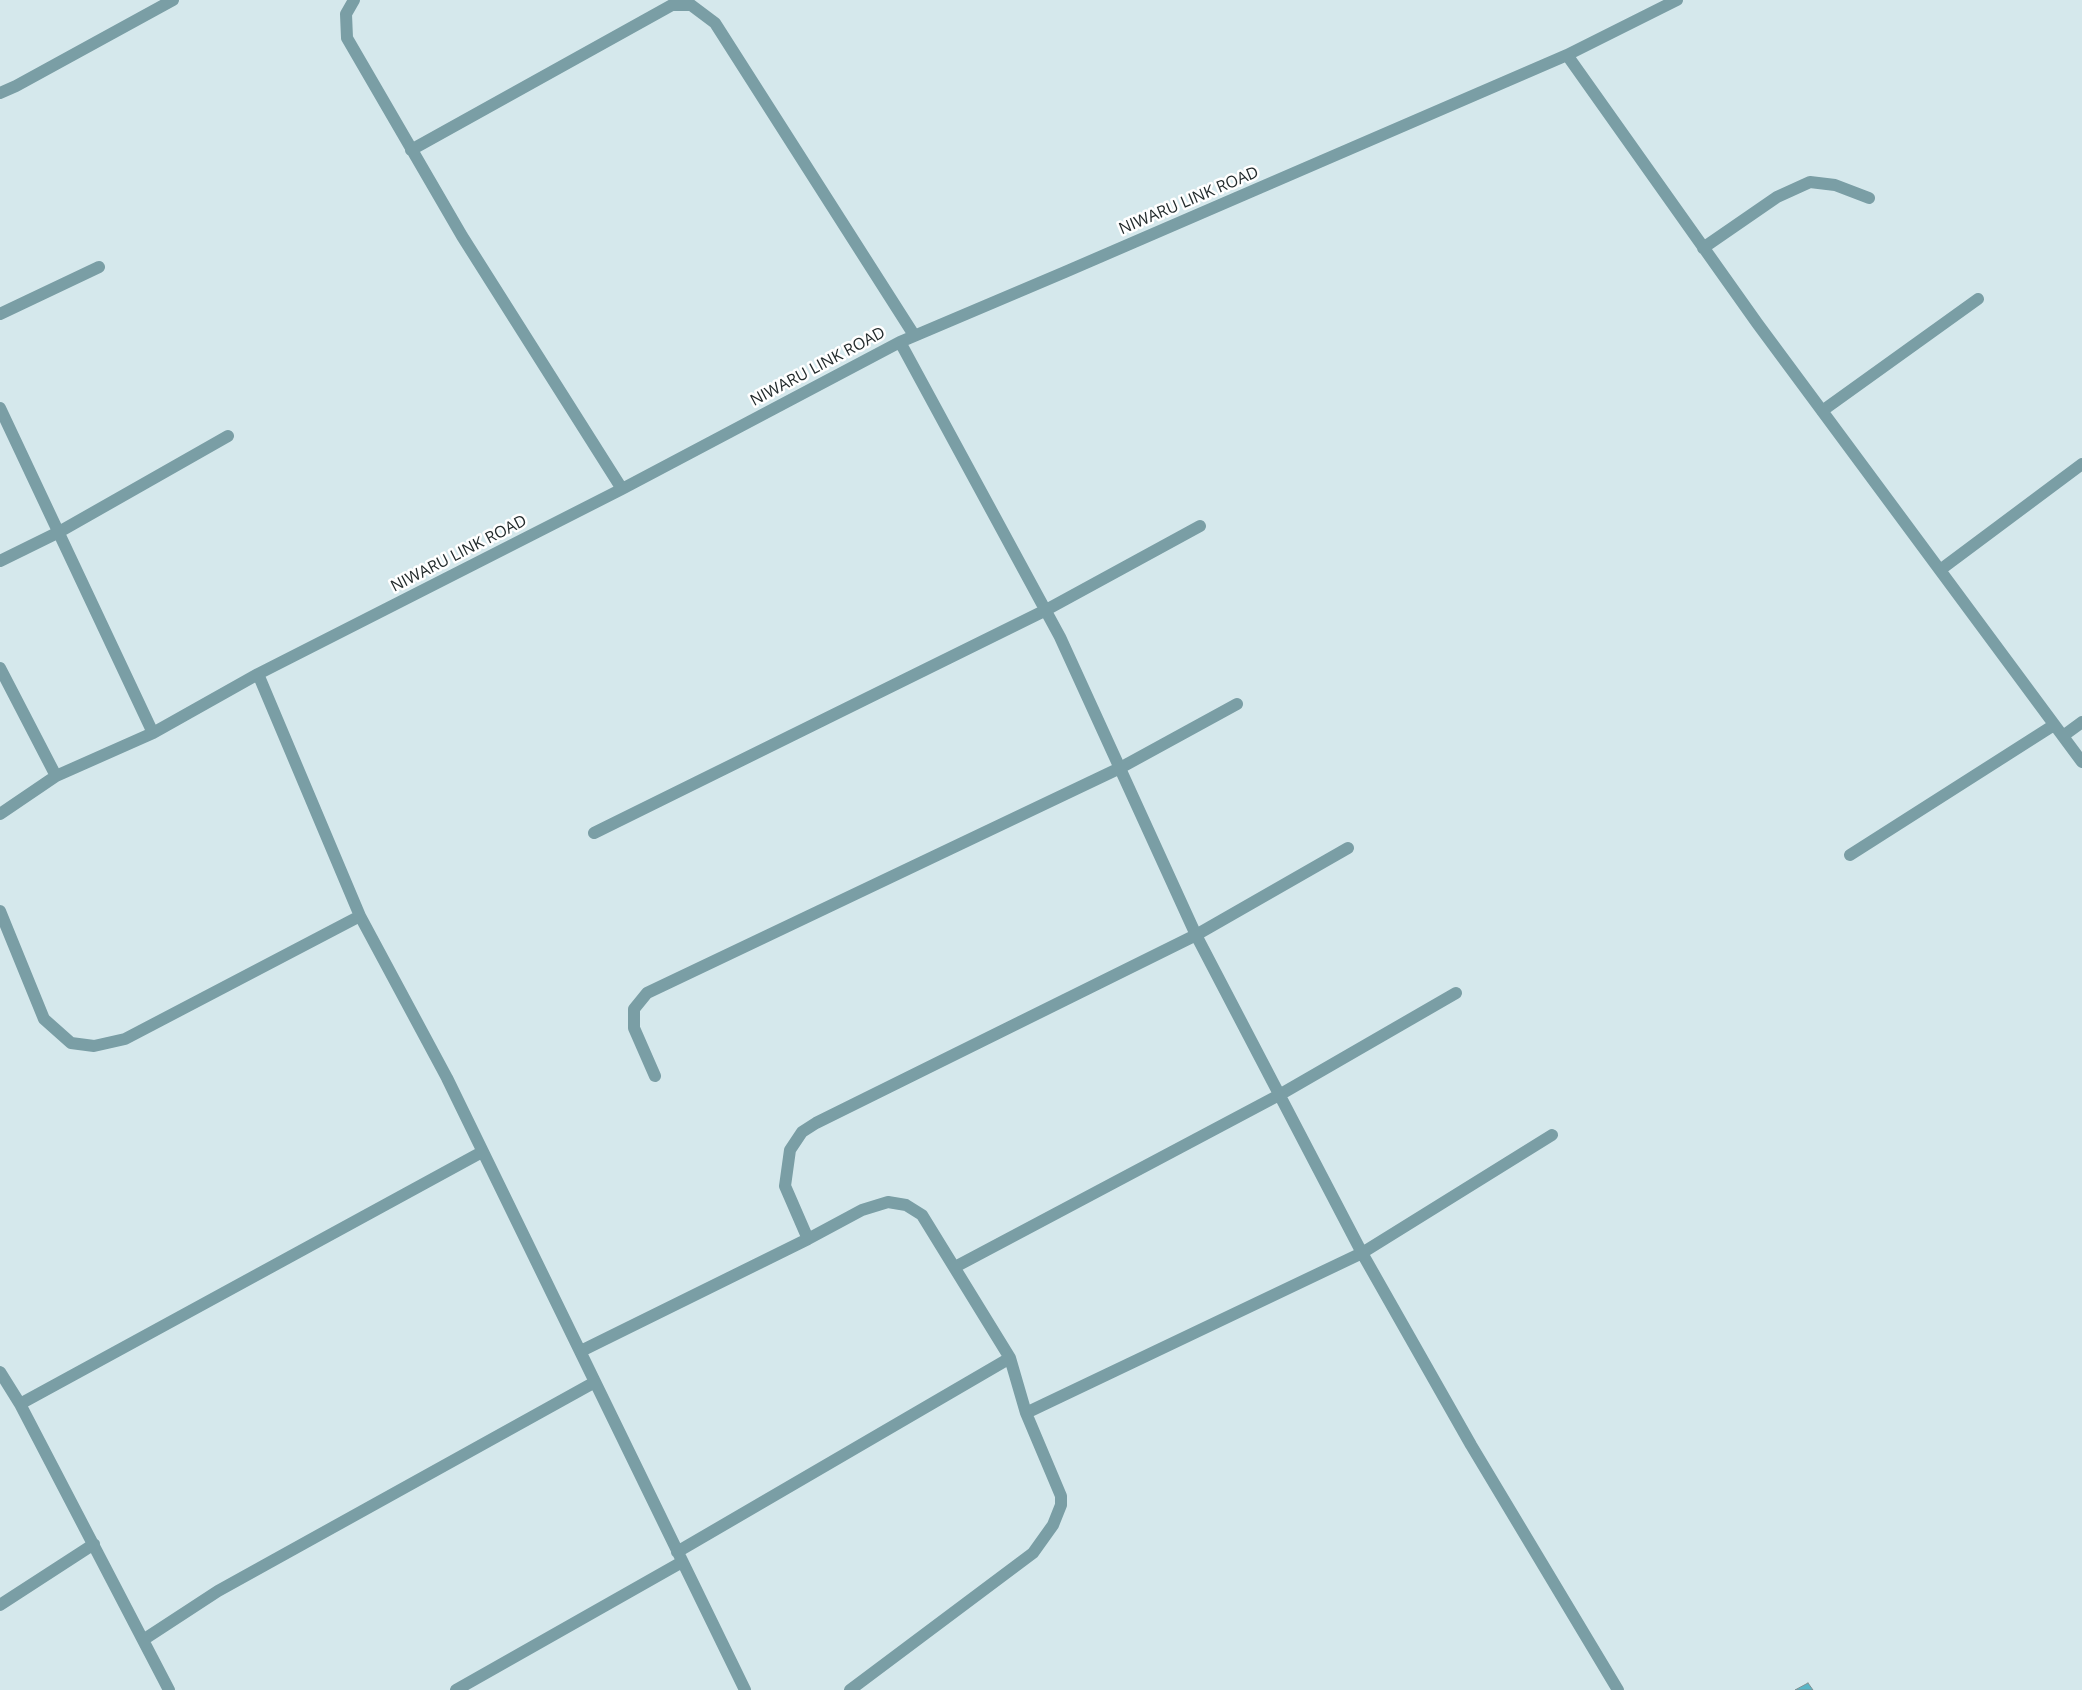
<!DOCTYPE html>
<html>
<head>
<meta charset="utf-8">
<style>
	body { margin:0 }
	canvas { display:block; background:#d5e8ec }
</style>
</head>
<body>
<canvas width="2082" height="1690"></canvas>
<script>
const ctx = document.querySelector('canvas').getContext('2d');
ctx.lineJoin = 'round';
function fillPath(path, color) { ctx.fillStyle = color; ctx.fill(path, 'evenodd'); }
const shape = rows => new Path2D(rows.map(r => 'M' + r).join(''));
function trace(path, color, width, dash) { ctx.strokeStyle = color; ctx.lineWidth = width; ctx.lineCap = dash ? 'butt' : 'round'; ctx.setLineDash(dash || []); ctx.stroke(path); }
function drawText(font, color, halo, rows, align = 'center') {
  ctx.font = font + ' "Open Sans",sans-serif'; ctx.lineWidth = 5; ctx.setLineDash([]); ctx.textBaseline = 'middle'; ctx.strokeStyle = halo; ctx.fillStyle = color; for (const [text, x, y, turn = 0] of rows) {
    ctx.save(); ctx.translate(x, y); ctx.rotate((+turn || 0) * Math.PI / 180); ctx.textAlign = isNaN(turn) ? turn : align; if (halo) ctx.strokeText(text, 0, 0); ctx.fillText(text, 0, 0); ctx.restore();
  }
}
const building = shape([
	[1808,1683,1813,1690,1795,1690,1808,1683]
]);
fillPath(building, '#58b5c6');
trace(building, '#809295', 1);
trace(shape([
	[354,0,346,14,347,38,462,236,622,489],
	[1567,55,1757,323,2082,762],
	[0,93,16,86,173,0],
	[411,150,672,5,691,5,715,23,914,335],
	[1703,248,1777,197,1810,182,1835,185,1869,198],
	[0,314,99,267],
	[900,342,1060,637,1196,935,1362,1253,1471,1445,1618,1690],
	[0,408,153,733],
	[1822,411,1978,299],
	[0,561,59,532,228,436],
	[1940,570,2082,464],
	[0,668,56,776],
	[258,674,360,916,447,1078,745,1690],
	[2063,736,2082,722],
	[0,814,56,776,153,733,258,674,622,489,900,342,1065,272,1567,55,1677,0],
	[594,833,1046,610,1200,526],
	[1850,855,2054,725],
	[0,911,44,1019,71,1043,94,1046,125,1039,360,916],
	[655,1076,634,1028,634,1009,647,993,1120,768,1237,704],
	[808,1239,785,1186,790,1150,802,1132,816,1123,1196,935,1348,848],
	[955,1267,1281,1094,1456,993],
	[581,1351,808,1239,862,1210,888,1202,906,1205,922,1215,1010,1358,1026,1413,1061,1496,1061,1505,1053,1525,1033,1553,850,1690],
	[0,1372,20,1404,169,1690],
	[20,1404,482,1152],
	[1026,1413,1362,1253,1552,1135],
	[677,1552,1010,1358],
	[0,1605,94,1544],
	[143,1640,218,1591,595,1382],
	[456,1690,682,1562]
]), '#7a9ea5', 12);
drawText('16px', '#232b2c', '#fff', [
	["NIWARU LINK ROAD",1189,201,-23],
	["NIWARU LINK ROAD",818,367,-28],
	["NIWARU LINK ROAD",459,554,-27]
]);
</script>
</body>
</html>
